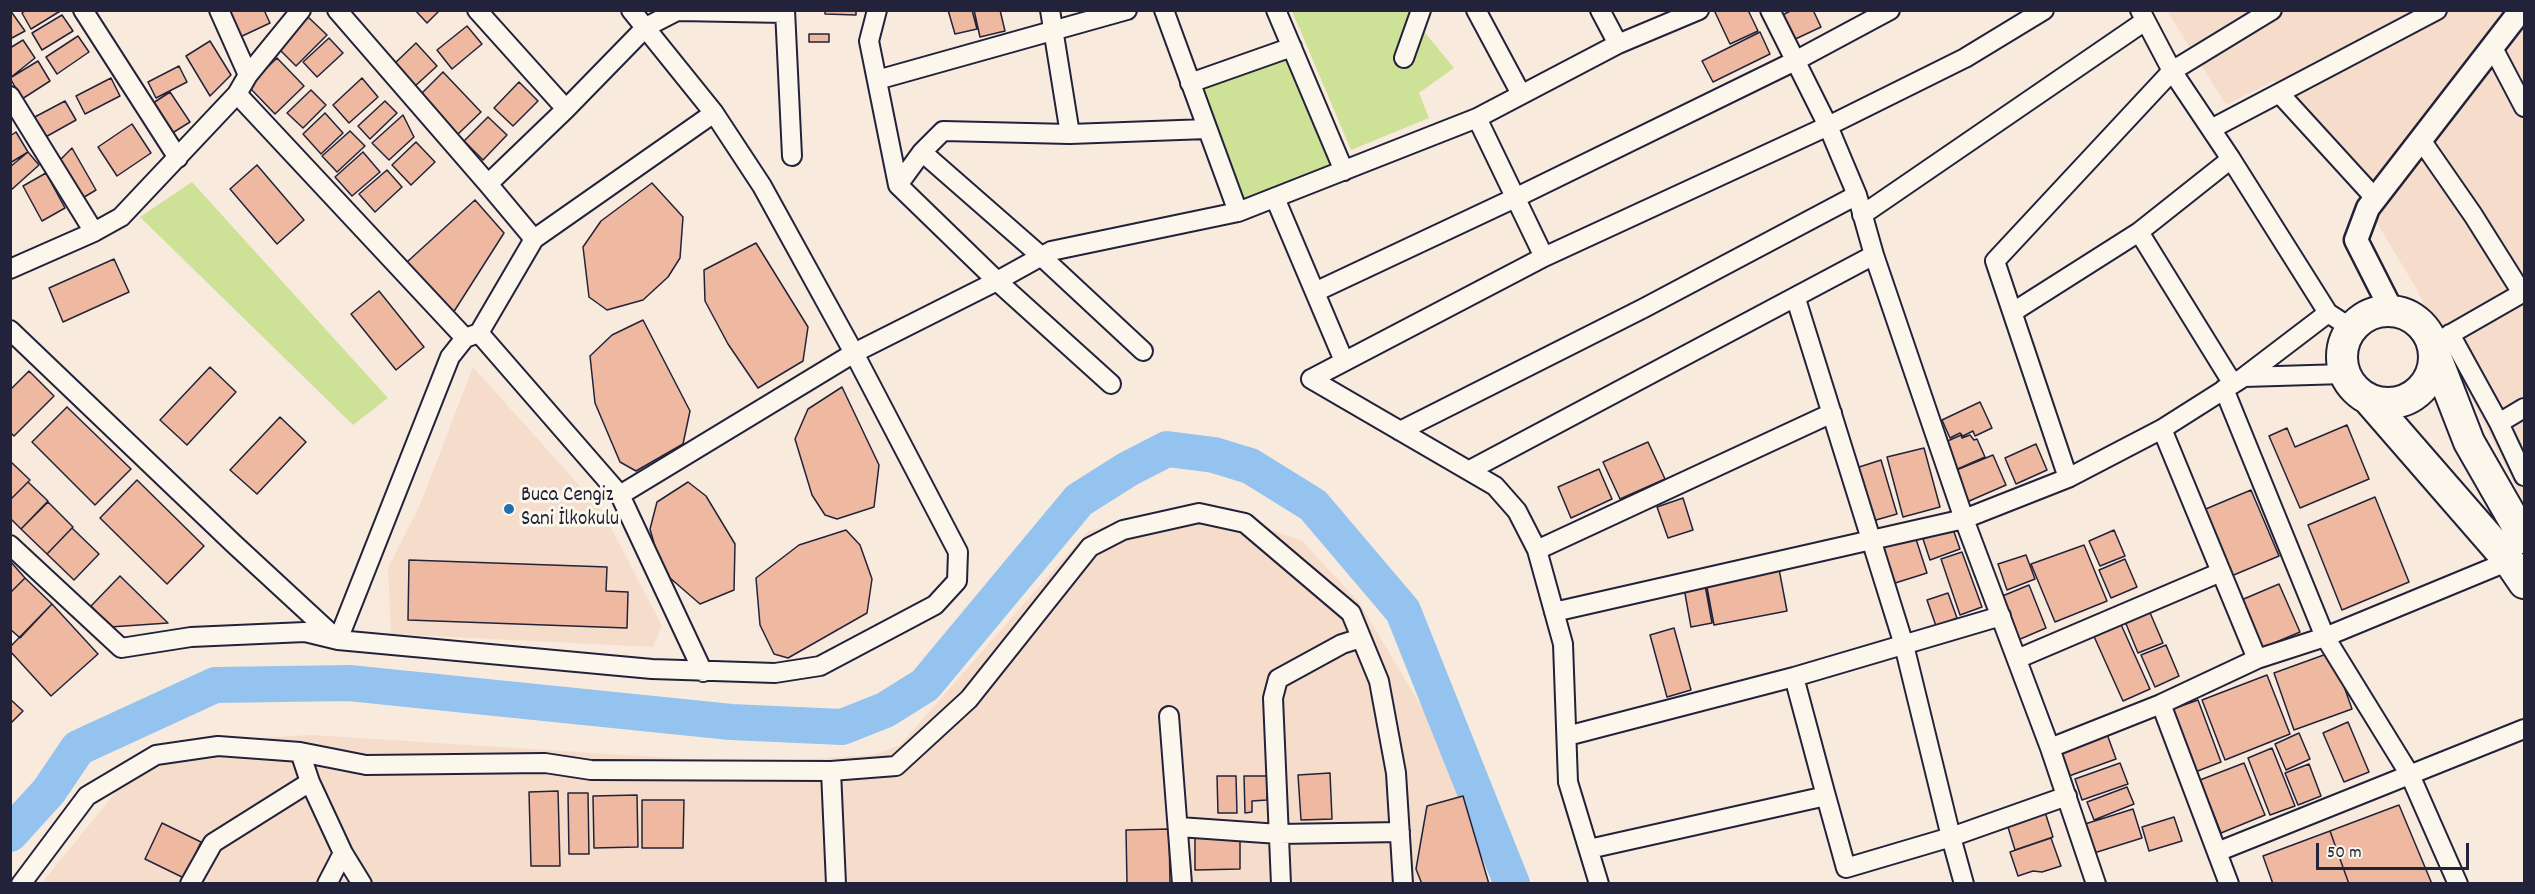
<!DOCTYPE html>
<html>
<head>
<meta charset="utf-8">
<style>
	body { margin:0 }
	#map { position:relative; width:2535px; height:894px; overflow:hidden; background:#f8ebdd; font-family:Dekko,sans-serif }
	canvas { display:block }
	.frame { position:absolute; inset:0; border:12px solid #22223b; pointer-events:none }
	.scale { position:absolute; left:2316px; top:843px; width:153px; height:27px; box-sizing:border-box; border:3px solid #22223b; border-top:0; padding-left:8px; font-size:18px; line-height:21px; white-space:nowrap; color:#22223b; -webkit-text-stroke:4px #fbf7ec; paint-order:stroke }
</style>
</head>
<body>
<div id="map">
<canvas width="2535" height="894"></canvas>
<div class="frame"></div>
<div class="scale">50 m</div>
</div>
<script>
const ctx = document.querySelector('canvas').getContext('2d');
ctx.lineJoin = 'round';
function fillPath(path, color) { ctx.fillStyle = color; ctx.fill(path, 'evenodd'); }
const shape = rows => new Path2D(rows.map(r => 'M' + r).join(''));
function trace(path, color, width, dash) { ctx.strokeStyle = color; ctx.lineWidth = width; ctx.lineCap = dash ? 'butt' : 'round'; ctx.setLineDash(dash || []); ctx.stroke(path); }
function drawText(font, color, halo, rows, align = 'center') {
  ctx.font = font + ' Dekko,sans-serif'; ctx.lineWidth = 6; ctx.setLineDash([]); ctx.textBaseline = 'middle'; ctx.strokeStyle = halo; ctx.fillStyle = color; for (const [text, x, y, turn = 0] of rows) {
    ctx.save(); ctx.translate(x, y); ctx.rotate((+turn || 0) * Math.PI / 180); ctx.textAlign = isNaN(turn) ? turn : align; if (halo) ctx.strokeText(text, 0, 0); ctx.fillText(text, 0, 0); ctx.restore();
  }
}
fillPath(shape([
	[2167,11,2524,11,2524,503,2416,288,2377,223,2292,96,2274,81,2226,105],
	[473,367,603,512,662,626,653,647,391,634,388,568,420,505],
	[1198,503,1302,541,1359,602,1449,753,1485,883,41,884,155,744,311,735,752,763,874,755,900,745,1088,531]
]), '#f5dccb');
fillPath(shape([
	[1292,11,1421,11,1417,23,1454,68,1419,93,1429,118,1351,150],
	[1292,47,1344,171,1238,212,1190,83],
	[192,182,388,398,353,425,140,217]
]), '#cde297');
trace(shape([
	[10,834,49,791,78,748,215,685,349,683,731,722,842,727,885,710,925,685,1079,500,1128,469,1167,449,1214,455,1250,466,1313,505,1403,611,1512,884]
]), '#94c3ef', 36);
const building = shape([
	[10,10,25,31,10,39,10,10],
	[26,10,62,10,31,29,22,13,26,10],
	[226,10,264,10,270,23,238,38,226,10],
	[415,10,440,10,427,23,415,10],
	[825,10,856,10,856,15,825,14,825,10],
	[948,10,972,10,977,29,955,34,948,10],
	[974,10,1000,10,1005,31,980,37,974,10],
	[1714,10,1748,10,1758,31,1730,44,1714,10],
	[1792,10,1813,10,1821,27,1789,42,1777,18,1792,10],
	[62,15,73,31,42,50,32,33,62,15],
	[307,16,327,35,296,66,276,46,307,16],
	[467,26,482,44,452,69,437,50,467,26],
	[1760,32,1770,54,1713,82,1702,61,1760,32],
	[809,34,829,34,829,42,809,42,809,34],
	[78,36,89,52,57,74,46,57,78,36],
	[329,38,343,53,317,77,303,62,329,38],
	[23,40,35,58,10,78,10,48,23,40],
	[210,41,231,75,210,96,186,56,210,41],
	[416,43,437,66,414,87,393,65,416,43],
	[277,58,304,86,275,114,248,86,277,58],
	[38,61,50,81,22,99,10,78,38,61],
	[179,66,187,82,156,98,148,82,179,66],
	[443,72,481,112,457,135,419,96,443,72],
	[111,78,120,96,85,114,76,96,111,78],
	[362,78,378,97,349,123,333,105,362,78],
	[519,82,538,101,513,126,494,108,519,82],
	[311,90,326,105,303,128,287,113,311,90],
	[170,92,190,122,166,137,147,107,170,92],
	[65,101,76,120,42,139,31,119,65,101],
	[385,101,397,113,370,139,358,126,385,101],
	[325,113,343,133,321,154,303,134,325,113],
	[403,115,414,137,389,160,372,143,403,115],
	[488,117,507,135,483,160,464,141,488,117],
	[132,124,151,153,117,176,98,147,132,124],
	[350,131,365,146,337,172,322,156,350,131],
	[16,132,28,152,10,163,10,136,16,132],
	[416,142,435,162,411,185,392,165,416,142],
	[72,148,96,190,81,199,59,161,72,148],
	[28,152,39,165,10,191,10,167,28,152],
	[363,152,380,172,352,196,335,177,363,152],
	[257,165,304,220,277,244,230,189,257,165],
	[387,170,402,187,375,212,359,194,387,170],
	[46,173,65,208,42,221,23,186,46,173],
	[652,183,683,217,680,258,668,277,643,300,607,310,589,297,583,247,601,221,652,183],
	[475,200,504,233,453,313,407,262,475,200],
	[756,243,808,327,803,361,758,388,728,344,705,301,704,270,756,243],
	[114,259,129,292,63,322,49,288,114,259],
	[379,291,424,347,396,370,351,314,379,291],
	[643,320,690,411,683,444,636,471,620,462,595,403,590,356,612,335,643,320],
	[210,367,236,392,187,445,160,420,210,367],
	[29,371,54,396,14,436,10,432,10,390,29,371],
	[842,387,879,465,874,507,837,519,825,515,812,495,795,439,808,409,842,387],
	[1980,402,1992,428,1975,436,1973,431,1963,436,1960,433,1950,438,1942,420,1980,402],
	[67,407,131,469,95,505,32,442,67,407],
	[280,417,306,442,257,494,230,470,280,417],
	[2347,425,2369,479,2300,508,2269,436,2287,428,2295,447,2347,425],
	[1961,435,1962,438,1970,435,1974,440,1977,439,1985,457,1953,471,1941,444,1961,435],
	[1648,442,1665,479,1620,499,1603,462,1648,442],
	[2036,444,2047,470,2016,484,2005,458,2036,444],
	[1924,448,1940,507,1903,517,1887,457,1924,448],
	[1993,455,2006,485,1967,502,1954,471,1993,455],
	[1881,460,1897,514,1869,522,1853,469,1881,460],
	[10,461,30,480,10,500,10,461],
	[1599,469,1612,499,1571,518,1558,487,1599,469],
	[137,480,204,546,167,584,100,518,137,480],
	[28,482,48,501,21,529,10,518,10,500,28,482],
	[688,482,706,496,735,544,734,590,700,604,662,571,650,529,657,502,688,482],
	[2251,490,2279,556,2229,577,2201,511,2251,490],
	[2375,497,2409,582,2342,610,2308,525,2375,497],
	[1683,498,1693,530,1668,538,1657,507,1683,498],
	[48,502,73,527,47,554,21,529,48,502],
	[72,528,99,554,74,580,47,554,72,528],
	[1953,529,1960,549,1930,560,1923,539,1953,529],
	[846,530,860,545,872,579,867,613,788,658,774,654,760,625,756,578,799,545,846,530],
	[2114,530,2125,556,2100,566,2089,541,2114,530],
	[1915,536,1927,573,1892,584,1882,546,1915,536],
	[2084,545,2107,601,2055,622,2031,564,2084,545],
	[1962,552,1982,607,1960,615,1941,559,1962,552],
	[2026,555,2035,579,2007,590,1998,564,2026,555],
	[2125,559,2137,587,2111,598,2099,570,2125,559],
	[409,560,607,567,606,591,628,592,627,628,408,620,409,560],
	[10,561,25,578,10,593,10,561],
	[1779,569,1787,611,1714,625,1706,582,1779,569],
	[120,576,168,623,110,627,91,606,120,576],
	[25,578,52,604,20,638,10,629,10,593,25,578],
	[2279,584,2300,632,2260,649,2239,601,2279,584],
	[1705,585,1712,623,1691,627,1684,588,1705,585],
	[2029,585,2046,628,2018,640,2000,597,2029,585],
	[1948,593,1957,618,1936,626,1927,600,1948,593],
	[52,604,98,654,51,696,10,651,10,647,52,604],
	[2148,608,2163,643,2138,653,2124,619,2148,608],
	[2119,620,2150,689,2123,701,2092,632,2119,620],
	[1674,628,1691,690,1667,697,1650,635,1674,628],
	[2166,645,2179,676,2155,687,2141,655,2166,645],
	[2332,652,2352,709,2294,730,2274,673,2332,652],
	[2267,675,2290,734,2225,760,2202,700,2267,675],
	[10,699,23,711,10,724,10,699],
	[2198,700,2221,762,2190,774,2167,711,2198,700],
	[2348,722,2369,772,2344,782,2323,733,2348,722],
	[2299,733,2310,759,2286,770,2275,744,2299,733],
	[2107,734,2116,759,2069,776,2060,751,2107,734],
	[2272,748,2295,806,2270,815,2248,758,2272,748],
	[2120,763,2128,784,2082,800,2075,779,2120,763],
	[2244,763,2265,815,2221,833,2200,780,2244,763],
	[2309,764,2321,796,2298,805,2285,773,2309,764],
	[1330,773,1332,819,1301,820,1298,775,1330,773],
	[1217,776,1236,776,1237,813,1218,813,1217,776],
	[1244,776,1267,776,1267,800,1252,801,1252,812,1245,813,1244,776],
	[2127,787,2134,804,2094,820,2087,802,2127,787],
	[558,791,560,866,531,866,529,792,558,791],
	[568,793,588,793,589,854,569,854,568,793],
	[637,795,638,847,594,848,593,796,637,795],
	[1463,796,1489,884,1422,884,1416,869,1427,806,1463,796],
	[642,800,684,800,683,848,642,848,642,800],
	[2399,805,2432,884,2349,884,2330,831,2399,805],
	[2133,809,2142,838,2094,853,2085,824,2133,809],
	[2045,812,2053,837,2015,850,2007,824,2045,812],
	[2174,817,2182,841,2149,851,2142,827,2174,817],
	[162,823,201,842,184,878,145,859,162,823],
	[1169,829,1170,884,1127,884,1126,830,1169,829],
	[2330,831,2349,884,2273,884,2263,856,2330,831],
	[1195,836,1240,836,1240,869,1195,870,1195,836],
	[2051,838,2061,866,2042,872,2033,871,2018,876,2010,852,2051,838]
]);
fillPath(building, '#eeb9a0');
trace(building, '#22223b', 1.5);
const minor = shape([
	[83,10,178,158],
	[219,10,248,75],
	[337,10,488,184,534,239],
	[477,10,566,109],
	[785,10,792,156],
	[877,10,869,41,898,185,997,281,1111,384],
	[1050,10,1070,134],
	[1164,10,1238,212],
	[1276,10,1344,171],
	[1476,10,1521,94],
	[1600,10,1618,44],
	[1770,10,1828,126,1857,195,1874,255,1964,519,2050,748,2096,884],
	[2140,10,2172,71,2231,159,2328,313,2351,328],
	[679,11,785,13],
	[2493,48,2524,107],
	[1404,58,1421,10],
	[877,80,1127,10],
	[1190,83,1292,47],
	[237,94,465,338,479,333,620,495,703,672],
	[2280,94,2375,198],
	[10,96,94,232],
	[1477,118,1544,257],
	[2211,129,2437,10],
	[2421,140,2473,215,2522,293],
	[922,152,1042,257,1143,351],
	[488,184,566,109,646,27,679,10],
	[898,185,922,152,943,131,1070,134,1207,129],
	[1275,198,1344,361],
	[1862,215,2145,21],
	[2139,232,2233,384],
	[10,269,94,232,121,217,237,94,248,75,301,10],
	[1315,292,1515,198,1795,61,1890,10],
	[1796,299,1904,645,1951,837,1964,884],
	[2013,312,2139,232,2231,159],
	[10,330,234,544,338,640,652,669,775,673,820,666,935,605,957,581,958,552,854,353,762,186,714,113,631,10],
	[479,333,534,239,714,113],
	[2450,334,2499,423,2524,476],
	[2442,339,2524,292],
	[2244,377,2344,374],
	[1311,379,1544,257,1828,126,1965,58,2044,10],
	[1311,379,1495,486,1517,511,1537,550,1563,644,1568,782,1599,884],
	[2224,389,2325,637,2410,775,2458,884],
	[2499,423,2524,408],
	[2162,429,2257,659],
	[1400,431,1644,308,1857,195],
	[1470,470,1874,255],
	[2068,478,1995,261,2172,71,2272,10],
	[620,495,854,353,997,281,1051,251,1238,212,1477,118,1618,44,1699,10],
	[10,545,121,648,191,637,305,632,338,640,450,357,465,338],
	[1537,550,1832,413],
	[1554,612,1964,519,2068,478,2162,429,2244,377,2328,313],
	[2017,659,2221,572],
	[1794,677,1826,796],
	[2161,704,2229,884],
	[1169,716,1182,884],
	[1567,736,1794,677,2001,616],
	[2050,748,2161,704,2257,659,2325,637,2509,561],
	[300,752,310,782,343,853,362,884],
	[831,771,896,766,969,699,1090,547,1123,530,1199,513,1245,523,1351,613,1379,681,1396,773,1403,884],
	[1179,827,1279,834,1400,832],
	[1589,849,1826,796,1846,868,1951,837,2067,796],
	[2217,852,2524,729],
	[21,884,87,796,156,755,218,746,300,752,366,765,545,763,591,770,831,771,836,884],
	[190,884,213,843,310,782],
	[327,884,343,853],
	[1281,884,1273,698,1278,679,1342,644,1361,638]
]);
const tertiary = shape([
	[2392,311,2356,240,2368,208,2521,10]
]);
const primary = shape([
	'2342 357a46 46 0 1 1 92 0a46 46 0 1 1-92 0Z',
	[2434,352,2469,442,2524,538],
	[2369,400,2509,561,2524,583]
]);
trace(minor, '#22223b', 22);
trace(tertiary, '#22223b', 27);
trace(primary, '#22223b', 34);
trace(minor, '#fbf7ec', 18);
trace(tertiary, '#fbf7ec', 22);
trace(primary, '#fbf7ec', 30);
for (const [x, y, r, color] of [
	[509,509,6,"#1f6fb2"]
]) { const dot = new Path2D(); dot.arc(x, y, r, 0, 2 * Math.PI); ctx.fillStyle = color; ctx.fill(dot); trace(dot, '#fbf7ec', 2); }
drawText('21px', '#22223b', '#fbf7ec', [
	["Buca Cengiz",521,497],
	["Sani İlkokulu",521,521]
], 'left');
</script>
</body>
</html>
